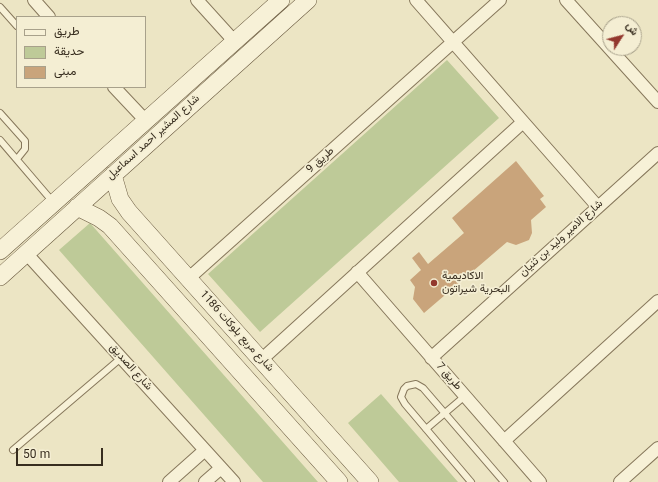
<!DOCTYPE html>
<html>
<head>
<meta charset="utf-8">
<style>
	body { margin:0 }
	#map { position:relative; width:658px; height:482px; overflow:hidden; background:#ece5c4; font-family:Georgia,Vazirmatn,serif }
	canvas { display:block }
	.legend { position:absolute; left:16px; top:16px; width:130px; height:72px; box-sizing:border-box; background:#f4eed3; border:1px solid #a8a18b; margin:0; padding:5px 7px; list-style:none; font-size:12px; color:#372d1f }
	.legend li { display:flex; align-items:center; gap:8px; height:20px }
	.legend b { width:20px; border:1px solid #a8a18b }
	.north { position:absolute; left:602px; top:16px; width:40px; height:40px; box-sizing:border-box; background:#f4eed3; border:1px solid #a8a18b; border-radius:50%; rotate:54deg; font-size:11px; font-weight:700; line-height:16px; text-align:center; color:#372d1f }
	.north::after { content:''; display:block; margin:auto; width:14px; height:18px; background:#93382e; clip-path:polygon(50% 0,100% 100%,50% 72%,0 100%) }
	.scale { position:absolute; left:16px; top:448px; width:87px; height:18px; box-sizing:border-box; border:2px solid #372d1f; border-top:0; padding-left:5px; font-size:12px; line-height:14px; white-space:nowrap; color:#372d1f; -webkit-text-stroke:3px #f4eed3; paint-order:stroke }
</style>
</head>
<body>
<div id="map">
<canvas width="658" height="482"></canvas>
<ul class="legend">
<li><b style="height:5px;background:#f7f1d7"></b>طريق</li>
<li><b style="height:11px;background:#beca98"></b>حديقة</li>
<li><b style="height:11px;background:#c9a47b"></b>مبنى</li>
</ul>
<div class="north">ش</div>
<div class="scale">50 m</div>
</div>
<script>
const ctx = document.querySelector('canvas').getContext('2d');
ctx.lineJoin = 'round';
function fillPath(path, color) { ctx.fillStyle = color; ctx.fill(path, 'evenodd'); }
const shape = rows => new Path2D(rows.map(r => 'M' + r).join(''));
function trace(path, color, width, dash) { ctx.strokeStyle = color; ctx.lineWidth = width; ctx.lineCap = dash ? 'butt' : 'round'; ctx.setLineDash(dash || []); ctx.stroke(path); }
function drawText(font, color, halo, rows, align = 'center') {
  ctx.font = font + ' Georgia,Vazirmatn,serif'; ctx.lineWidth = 3.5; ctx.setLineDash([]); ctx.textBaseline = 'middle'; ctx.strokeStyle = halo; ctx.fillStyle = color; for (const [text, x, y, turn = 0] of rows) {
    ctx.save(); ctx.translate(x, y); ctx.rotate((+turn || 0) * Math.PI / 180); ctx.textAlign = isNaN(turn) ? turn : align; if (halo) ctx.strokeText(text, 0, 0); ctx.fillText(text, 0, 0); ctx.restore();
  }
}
fillPath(shape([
	[447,60,499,118,260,332,208,274],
	[90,223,318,482,263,482,59,250],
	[381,394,458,482,399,482,348,423]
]), '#beca98');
fillPath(shape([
	[516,161,544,196,540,199,546,207,531,220,532,233,529,240,516,245,507,242,424,313,413,299,415,287,410,280,421,270,412,258,419,252,428,264,464,233,452,218]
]), '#c9a47b');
const lane = shape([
	[0,7,17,26],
	[0,113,25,141,25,149,17,159],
	[0,140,53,202],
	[426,429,465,396],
	[13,450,121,358],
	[471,482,405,404,401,397,404,389,407,386,416,384,423,388,504,482]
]);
const street = shape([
	[34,0,49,17],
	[197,0,235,42],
	[416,0,598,207],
	[566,0,658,102],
	[114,87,146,121],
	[26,253,234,482],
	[357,272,540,482],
	[189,278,500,0],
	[431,358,658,153],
	[261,360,523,122],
	[504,441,658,301],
	[169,482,205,450],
	[205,482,221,468],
	[620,482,658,448]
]);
const secondary = shape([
	[113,175,120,199,129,212,370,482],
	[77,207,99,218,110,226,339,482],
	[0,251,281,0],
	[0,277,308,0]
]);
trace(lane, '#86775b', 8);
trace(street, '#86775b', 14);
trace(secondary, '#68583e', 18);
trace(lane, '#f7f1d7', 6);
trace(street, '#f7f1d7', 12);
trace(secondary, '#f7f1d7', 17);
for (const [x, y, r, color] of [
	[434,283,4,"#93382e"]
]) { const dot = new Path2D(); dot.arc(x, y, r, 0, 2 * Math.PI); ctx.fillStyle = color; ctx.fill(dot); trace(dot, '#f4eed3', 1.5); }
drawText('11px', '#372d1f', '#f4eed3', [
	["شارع المشير احمد اسماعيل",154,138,-42],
	["طريق 9",321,161,-42],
	["شارع الامير وليد بن ثنيان",562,239,-42],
	["شارع مربع بلوكات 1186",236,332,48],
	["شارع الصديق",130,368,48],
	["طريق 7",448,377,49]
]);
drawText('11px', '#372d1f', '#f4eed3', [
	["الاكاديمية",442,277],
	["البحرية شيراتون",442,290]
], 'left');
</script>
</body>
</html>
